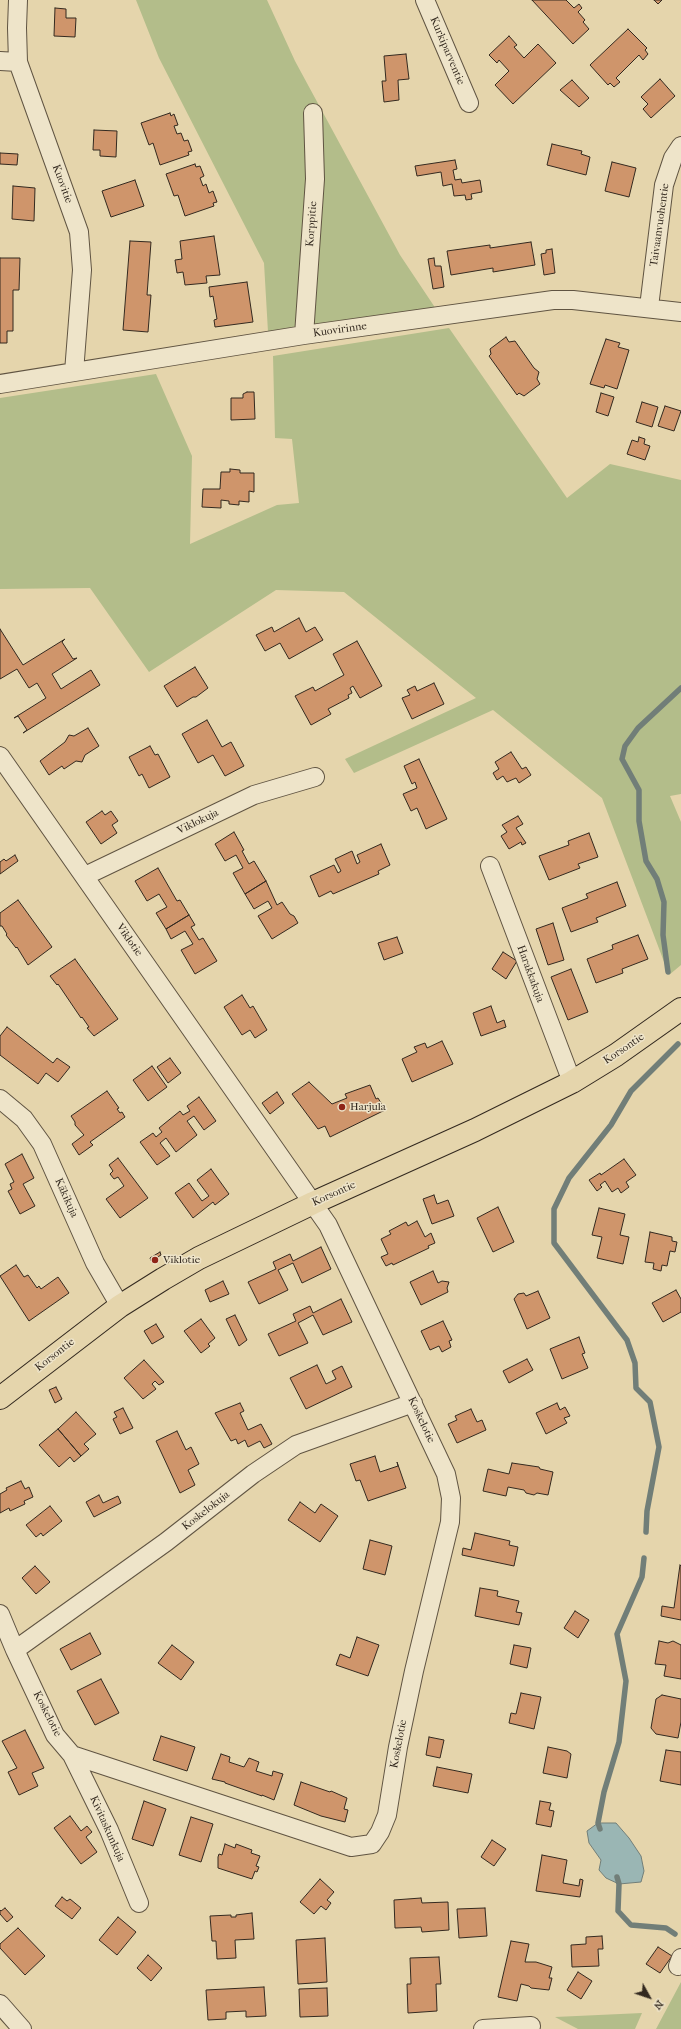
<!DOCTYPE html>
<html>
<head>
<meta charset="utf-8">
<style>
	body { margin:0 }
	#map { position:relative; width:681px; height:2029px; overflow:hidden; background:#e5d5ac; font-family:"IM FELL French Canon",serif }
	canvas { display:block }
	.north { position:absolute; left:629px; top:1977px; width:40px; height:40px; -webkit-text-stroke:3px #eee4c9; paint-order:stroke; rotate:130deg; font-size:11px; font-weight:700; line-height:16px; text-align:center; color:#33291f }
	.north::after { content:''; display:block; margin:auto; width:14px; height:18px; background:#33291f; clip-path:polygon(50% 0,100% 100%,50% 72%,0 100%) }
</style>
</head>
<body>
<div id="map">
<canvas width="681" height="2029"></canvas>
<div class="north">N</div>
</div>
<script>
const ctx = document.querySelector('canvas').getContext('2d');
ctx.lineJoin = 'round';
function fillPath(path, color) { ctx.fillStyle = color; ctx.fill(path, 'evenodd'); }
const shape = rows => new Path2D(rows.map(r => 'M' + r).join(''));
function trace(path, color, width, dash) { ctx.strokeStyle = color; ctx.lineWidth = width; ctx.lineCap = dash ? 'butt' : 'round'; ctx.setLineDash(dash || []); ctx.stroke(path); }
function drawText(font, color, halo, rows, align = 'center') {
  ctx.font = font + ' "IM FELL French Canon",serif'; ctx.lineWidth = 3; ctx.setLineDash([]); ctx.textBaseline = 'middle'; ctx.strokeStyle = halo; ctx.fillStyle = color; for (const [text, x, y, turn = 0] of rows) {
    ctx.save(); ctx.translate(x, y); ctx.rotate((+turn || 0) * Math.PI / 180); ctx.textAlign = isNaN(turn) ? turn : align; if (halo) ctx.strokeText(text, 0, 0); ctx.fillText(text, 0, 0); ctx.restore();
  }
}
fillPath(shape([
	[136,0,267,0,295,61,400,255,436,309,268,332,264,263,159,58],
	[449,328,567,498,610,464,681,480,681,794,670,796,681,822,681,965,669,975,602,798,493,710,354,773,345,759,476,698,344,592,276,590,149,672,90,588,0,589,0,398,156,374,192,456,190,544,277,505,299,503,292,439,275,438,273,356],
	[681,1982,681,2029,656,2029],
	[642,2013,635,2029,578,2029,555,2017]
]), '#b3bd8a');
const water = shape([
	[598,1823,616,1823,629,1838,641,1856,644,1871,641,1882,619,1884,606,1878,599,1870,601,1860,589,1843,587,1831,598,1823]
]);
fillPath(water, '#9ab6b4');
trace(water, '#717e78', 1);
trace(shape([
	[668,972,663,935,664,902,657,879,646,861,639,821,639,790,622,759,625,746,638,728,681,688],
	[646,1532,647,1511,659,1447,650,1402,636,1388,635,1363,627,1340,554,1243,554,1209,569,1178,611,1125,631,1091,678,1044],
	[600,1829,598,1823,604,1792,619,1742,626,1681,617,1634,642,1577,644,1558],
	[617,1877,619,1884,618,1911,631,1925,666,1928,675,1934]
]), '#717e78', 5.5);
const building = shape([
	[532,0,566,0,574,8,579,4,582,8,578,12,585,20,583,22,589,29,573,44,532,0],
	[654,0,662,0,658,4,654,0],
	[55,8,66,9,66,18,76,18,75,37,54,36,55,8],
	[628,29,647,48,645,50,648,54,643,60,639,55,616,78,620,82,614,87,610,83,608,85,590,65,628,29],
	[509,36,517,45,514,47,524,58,538,44,556,63,513,104,495,85,509,71,499,60,497,63,489,55,509,36],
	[406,54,409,79,398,80,399,100,384,102,382,81,386,81,384,56,406,54],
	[660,79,675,96,651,118,643,109,648,104,641,97,660,79],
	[572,80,589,98,579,107,560,90,572,80],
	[170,113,171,116,174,114,178,125,174,126,177,134,181,133,184,141,188,140,192,151,188,152,189,155,160,165,153,143,149,145,141,123,170,113],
	[94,130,117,131,116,157,100,156,100,150,93,150,94,130],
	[552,144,582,151,581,154,590,157,586,175,547,165,552,144],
	[0,153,18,154,17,165,0,164,0,153],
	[455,160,457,169,453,170,455,180,461,179,462,183,480,180,482,192,471,194,472,199,466,200,465,195,454,196,452,184,443,186,441,172,417,176,415,166,455,160],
	[612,162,636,168,629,197,605,191,612,162],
	[195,164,196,167,200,166,204,176,200,178,203,186,206,184,209,193,213,191,217,202,213,203,214,206,185,216,178,195,174,196,166,174,195,164],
	[135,180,144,206,111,217,102,191,135,180],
	[13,186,35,188,34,221,12,219,13,186],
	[214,236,220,275,206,276,207,283,185,285,183,272,177,273,175,260,182,259,180,241,214,236],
	[130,241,151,242,147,295,151,295,148,332,123,330,130,241],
	[531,242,535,265,493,272,493,268,451,275,447,251,490,245,490,248,531,242],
	[552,249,555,273,544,275,541,254,546,253,546,250,552,249],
	[0,258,20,258,19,290,13,290,13,331,7,331,7,343,0,343,0,258],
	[434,258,435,266,441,266,444,287,433,289,428,259,434,258],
	[247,282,253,322,215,327,214,320,217,319,213,296,210,297,209,287,247,282],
	[506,337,509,342,515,341,534,368,539,372,537,379,540,384,524,396,519,393,517,395,489,356,491,354,490,349,506,337],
	[606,339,620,343,618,347,629,350,617,389,605,385,604,388,590,384,606,339],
	[247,392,254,392,255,419,231,420,231,398,243,398,243,394,247,392],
	[601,393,614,397,608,416,596,412,601,393],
	[642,402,658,407,652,427,636,422,642,402],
	[665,406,681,411,674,431,658,426,665,406],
	[639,437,645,439,644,444,650,446,645,460,627,454,632,440,638,442,639,437],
	[230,469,240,470,240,473,254,473,254,492,249,491,249,502,239,501,239,505,229,504,229,501,221,500,221,508,202,507,203,489,220,489,221,472,230,472,230,469],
	[299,618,306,632,315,627,323,640,289,659,280,643,265,651,256,635,272,627,274,632,299,618],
	[0,629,23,665,65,639,62,642,73,659,77,658,52,674,61,689,91,670,100,685,23,733,27,730,18,716,14,718,46,698,37,683,29,688,17,669,0,679,0,629],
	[357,641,382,686,360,698,353,686,350,688,352,693,348,695,349,698,328,709,331,714,311,725,295,696,313,687,315,691,344,675,333,654,357,641],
	[195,667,208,688,196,697,193,697,177,707,164,686,195,667],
	[434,683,444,704,412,719,402,698,410,695,407,690,415,686,417,691,434,683],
	[207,720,222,747,231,742,244,766,225,776,213,755,198,763,182,734,207,720],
	[88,728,99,746,85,755,82,762,76,761,64,769,62,766,49,775,40,761,65,742,69,735,74,736,88,728],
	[150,746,155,755,158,754,170,777,149,788,142,774,139,776,129,757,150,746],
	[511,752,522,769,526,767,531,775,519,783,516,778,507,782,503,776,497,780,493,773,499,769,495,762,511,752],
	[419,759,447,819,426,829,417,808,411,811,403,794,417,788,415,782,412,784,404,766,419,759],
	[102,811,105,815,111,811,118,821,112,825,117,833,101,844,86,822,102,811],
	[518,816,523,824,516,828,526,843,522,845,521,842,509,849,501,836,507,832,502,825,518,816],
	[234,832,244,850,242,851,249,864,254,861,266,881,245,894,233,873,243,868,236,855,225,861,215,844,234,832],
	[589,833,598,857,578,864,580,868,549,880,539,856,569,845,568,841,589,833],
	[381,844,390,865,378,871,379,874,333,894,331,891,319,897,310,876,334,865,338,873,341,871,335,859,352,851,357,864,360,862,357,855,381,844],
	[15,855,18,861,0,874,0,862,4,859,6,861,15,855],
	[158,868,177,901,180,900,189,915,166,929,156,913,167,907,159,894,147,901,135,881,158,868],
	[266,881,277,905,282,902,290,914,294,916,298,923,272,939,258,916,272,908,268,901,254,909,245,894,266,881],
	[617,882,626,906,596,918,598,922,571,932,562,908,588,898,586,894,617,882],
	[18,900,52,947,28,965,17,947,16,948,6,935,7,934,2,926,0,926,0,913,18,900],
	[189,915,195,925,191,927,199,940,203,938,217,961,195,974,181,950,193,944,185,931,171,939,166,929,189,915],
	[553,923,564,960,548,965,536,929,553,923],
	[638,935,648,959,622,969,623,973,596,983,587,959,613,949,612,945,638,935],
	[397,937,403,953,384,960,378,943,397,937],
	[503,952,517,961,506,979,492,969,503,952],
	[75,959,118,1019,94,1036,87,1028,89,1027,82,1017,81,1018,58,984,57,985,50,976,75,959],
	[571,969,588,1012,568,1020,551,977,571,969],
	[242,995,250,1008,253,1006,267,1030,255,1038,250,1030,242,1035,224,1007,242,995],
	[491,1006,497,1023,504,1020,506,1027,481,1036,473,1013,491,1006],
	[7,1027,53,1063,57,1058,70,1067,58,1082,46,1073,38,1084,0,1055,0,1036,7,1027],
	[442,1041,453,1064,412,1082,402,1059,417,1052,414,1047,425,1043,427,1048,442,1041],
	[170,1058,181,1073,168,1083,157,1067,170,1058],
	[152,1066,167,1087,148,1101,133,1080,152,1066],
	[309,1082,332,1104,347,1098,345,1094,370,1085,376,1099,378,1098,385,1110,330,1137,325,1126,318,1129,292,1094,309,1082],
	[107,1091,119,1108,117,1109,120,1113,122,1112,125,1117,90,1142,93,1145,79,1155,72,1144,84,1135,75,1125,75,1122,71,1116,107,1091],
	[277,1092,284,1103,270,1114,262,1103,277,1092],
	[199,1097,216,1121,204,1130,194,1116,187,1121,197,1135,176,1152,166,1138,160,1143,170,1156,157,1165,140,1142,153,1133,156,1137,162,1132,159,1128,180,1111,183,1115,190,1111,187,1106,199,1097],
	[22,1154,34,1178,23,1184,35,1206,20,1214,8,1191,12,1189,10,1184,14,1182,5,1164,22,1154],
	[118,1158,148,1198,120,1218,106,1199,124,1186,118,1177,114,1179,110,1174,113,1171,109,1165,118,1158],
	[624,1159,636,1175,626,1182,629,1187,621,1193,618,1188,612,1192,605,1181,600,1185,602,1187,597,1191,589,1180,600,1173,601,1175,624,1159],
	[211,1169,229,1194,215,1205,213,1202,193,1218,175,1193,189,1183,202,1201,209,1196,197,1180,211,1169],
	[434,1195,437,1204,448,1200,454,1216,432,1224,423,1199,434,1195],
	[498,1207,514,1242,493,1252,477,1218,498,1207],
	[599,1208,625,1214,620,1235,629,1237,623,1264,597,1258,602,1237,592,1235,599,1208],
	[417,1221,425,1237,431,1233,435,1243,428,1246,429,1248,393,1265,392,1263,386,1266,381,1257,388,1254,381,1239,391,1234,389,1231,406,1222,408,1226,417,1221],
	[650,1232,672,1237,672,1241,677,1242,675,1252,670,1251,667,1266,662,1265,661,1271,653,1269,654,1263,645,1262,650,1232],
	[321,1247,331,1269,302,1283,293,1263,278,1270,288,1290,259,1304,248,1282,276,1269,273,1262,290,1254,293,1261,321,1247],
	[160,1252,161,1255,151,1261,150,1258,160,1252],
	[16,1265,24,1277,28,1275,37,1288,39,1286,41,1289,58,1277,69,1293,29,1321,0,1276,16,1265],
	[433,1271,438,1283,442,1281,449,1282,447,1288,448,1292,421,1305,410,1282,433,1271],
	[223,1281,229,1294,210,1302,205,1290,223,1281],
	[676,1290,681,1299,681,1312,663,1322,652,1303,676,1290],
	[538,1291,550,1318,527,1329,514,1299,518,1294,524,1293,526,1296,538,1291],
	[341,1299,352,1322,323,1335,313,1315,298,1323,308,1343,279,1356,268,1334,296,1321,293,1314,310,1306,313,1313,341,1299],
	[235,1315,247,1340,239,1346,226,1319,235,1315],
	[201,1319,215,1338,208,1344,210,1346,201,1353,184,1331,201,1319],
	[443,1321,452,1340,449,1341,451,1347,442,1352,439,1346,430,1350,421,1331,443,1321],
	[156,1324,164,1337,152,1344,144,1331,156,1324],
	[579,1337,585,1353,582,1354,588,1368,562,1379,550,1349,579,1337],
	[527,1359,533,1370,509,1383,503,1371,527,1359],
	[144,1360,164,1382,159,1385,155,1381,152,1384,156,1389,143,1399,124,1378,144,1360],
	[317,1365,326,1384,336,1379,332,1371,342,1366,352,1387,306,1409,290,1378,317,1365],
	[56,1387,62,1399,55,1403,49,1390,56,1387],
	[240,1403,244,1411,240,1413,248,1430,261,1424,272,1444,264,1448,260,1441,248,1447,245,1440,238,1444,236,1439,231,1441,215,1413,240,1403],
	[557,1403,560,1410,565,1407,570,1416,564,1418,567,1423,546,1434,536,1413,557,1403],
	[123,1408,133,1428,120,1434,113,1419,117,1417,114,1412,123,1408],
	[471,1409,477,1422,482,1420,486,1430,457,1443,448,1424,457,1420,455,1416,471,1409],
	[76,1412,96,1434,84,1444,89,1449,81,1456,58,1429,76,1412],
	[58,1429,81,1456,74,1462,70,1457,59,1467,39,1445,58,1429],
	[177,1431,186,1450,191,1447,199,1464,188,1470,195,1485,180,1493,156,1441,177,1431],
	[375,1456,380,1472,398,1466,397,1462,406,1488,368,1501,360,1480,356,1481,350,1464,375,1456],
	[512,1463,539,1467,540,1469,553,1472,548,1495,537,1493,534,1495,526,1493,524,1490,508,1487,506,1496,483,1491,488,1469,509,1474,512,1463],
	[21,1481,25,1489,29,1487,33,1497,24,1501,25,1504,10,1511,9,1508,0,1513,0,1494,7,1490,6,1488,21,1481],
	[99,1495,103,1503,118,1496,121,1503,94,1517,86,1502,99,1495],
	[300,1502,315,1513,321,1504,338,1516,320,1542,288,1520,300,1502],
	[50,1506,62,1521,43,1536,41,1533,36,1537,26,1525,50,1506],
	[475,1533,510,1541,509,1545,518,1547,514,1566,462,1555,463,1548,471,1550,475,1533],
	[370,1540,392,1546,385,1575,363,1569,370,1540],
	[680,1565,681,1566,681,1620,661,1616,662,1606,674,1608,680,1565],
	[35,1566,50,1582,36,1594,22,1578,35,1566],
	[480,1588,498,1591,497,1596,519,1601,516,1612,522,1613,519,1625,475,1616,480,1588],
	[575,1611,589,1620,578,1638,564,1628,575,1611],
	[90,1633,101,1654,71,1670,60,1649,90,1633],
	[357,1637,379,1645,368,1676,336,1665,340,1654,350,1658,357,1637],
	[659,1641,668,1643,673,1641,681,1645,681,1679,664,1676,666,1665,655,1664,659,1641],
	[172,1645,194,1662,181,1680,158,1663,172,1645],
	[514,1645,531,1648,527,1668,510,1664,514,1645],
	[101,1679,119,1713,95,1725,77,1691,101,1679],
	[521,1693,541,1697,534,1729,509,1723,511,1713,516,1714,521,1693],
	[662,1695,681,1699,681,1722,678,1738,656,1734,651,1728,656,1699,662,1695],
	[25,1730,44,1768,32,1773,38,1786,19,1795,8,1772,17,1768,2,1741,25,1730],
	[161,1736,195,1747,187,1771,153,1760,161,1736],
	[429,1737,444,1740,440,1758,426,1755,429,1737],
	[548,1747,567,1751,571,1754,567,1778,543,1773,548,1747],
	[666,1750,681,1752,681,1785,660,1781,666,1750],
	[221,1754,230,1757,229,1762,244,1767,249,1758,259,1762,256,1771,272,1776,273,1771,283,1774,274,1800,262,1795,262,1796,225,1783,225,1782,212,1779,221,1754],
	[437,1767,472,1774,468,1793,433,1786,437,1767],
	[301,1782,330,1792,331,1791,347,1798,344,1809,348,1810,345,1822,321,1816,294,1805,301,1782],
	[144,1801,166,1809,153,1846,132,1839,144,1801],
	[540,1801,551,1803,549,1810,554,1811,551,1827,536,1824,540,1801],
	[70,1816,81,1831,87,1826,92,1832,86,1837,97,1852,81,1864,54,1828,70,1816],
	[191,1817,213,1824,201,1862,179,1855,191,1817],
	[492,1840,506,1849,494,1866,481,1857,492,1840],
	[225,1844,235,1848,236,1844,252,1850,251,1853,260,1856,256,1866,259,1867,257,1872,255,1871,252,1879,218,1868,218,1857,219,1854,222,1855,225,1844],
	[542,1855,567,1860,563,1883,579,1886,580,1879,583,1880,580,1897,536,1891,542,1855],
	[320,1879,334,1892,327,1900,331,1903,326,1910,321,1906,314,1914,300,1902,320,1879],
	[62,1897,67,1901,70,1899,81,1908,72,1919,55,1906,62,1897],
	[421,1898,422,1903,448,1902,449,1930,422,1932,421,1927,395,1928,394,1900,421,1898],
	[5,1908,13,1917,7,1922,0,1914,0,1910,1,1911,5,1908],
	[485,1908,487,1936,459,1938,457,1909,485,1908],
	[252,1913,254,1939,235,1940,236,1958,217,1959,216,1941,212,1941,210,1916,231,1915,231,1917,236,1917,236,1915,252,1913],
	[118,1917,136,1932,117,1955,99,1940,118,1917],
	[18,1928,45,1956,25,1975,0,1948,0,1944,18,1928],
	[602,1936,603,1949,598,1949,599,1966,572,1967,571,1945,586,1944,586,1937,602,1936],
	[325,1938,327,1982,298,1984,296,1940,325,1938],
	[511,1941,529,1944,525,1962,536,1962,552,1967,549,1978,552,1978,549,1990,531,1988,529,1986,521,1984,517,2001,498,1997,511,1941],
	[658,1947,672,1956,660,1973,646,1964,658,1947],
	[148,1955,162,1968,151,1981,137,1968,148,1955],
	[439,1957,441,1984,436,1984,437,2011,408,2013,407,1984,411,1984,410,1958,439,1957],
	[578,1972,592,1981,581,1999,567,1990,578,1972],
	[264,1987,266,2016,246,2017,246,2011,226,2012,226,2019,208,2020,206,1990,264,1987],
	[327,1988,328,2016,300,2017,299,1989,327,1988]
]);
fillPath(building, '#cf956b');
trace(building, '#33291f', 1);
const minor = shape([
	[18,0,17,28,18,62,79,232,82,270,74,372],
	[425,0,469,103],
	[0,61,18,62],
	[649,307,664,185,673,158,681,146],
	[304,335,315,179,313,113],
	[0,384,304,335,553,300,573,300,681,312],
	[0,756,328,1225,446,1474,451,1498,450,1522,414,1671,398,1747,387,1815,380,1832,372,1844,351,1847,72,1755,55,1735,15,1650,0,1614],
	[490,866,572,1082],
	[85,876,254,795,315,777],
	[0,1099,24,1119,42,1144,95,1263,120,1306],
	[15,1650,166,1542,253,1474,296,1445,413,1403],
	[72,1755,109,1830,139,1903],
	[678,1966,681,1958],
	[0,2004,22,2029],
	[483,2029,531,2026]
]);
const major = shape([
	[0,1398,120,1306,163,1279,199,1258,313,1203,475,1130,572,1082,616,1055,681,1009]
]);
trace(minor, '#605442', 20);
trace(major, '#33291f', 24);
trace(minor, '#eee4c9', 18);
trace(major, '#e5d5ac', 22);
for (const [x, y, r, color] of [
	[342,1107,4,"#8f2418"],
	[155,1260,4,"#8f2418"]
]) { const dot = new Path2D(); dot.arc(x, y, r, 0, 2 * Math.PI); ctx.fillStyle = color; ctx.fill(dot); trace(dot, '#eee4c9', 1.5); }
drawText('11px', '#33291f', '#eee4c9', [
	["Kurkiparventie",447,51,67],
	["Kuovitie",62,184,70],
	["Korppitie",312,224,-86],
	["Taivaanvuohentie",660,225,-82],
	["Kuovirinne",340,330,-8],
	["Viklokuja",198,822,-26],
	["Viklotie",129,940,55],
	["Harakkakuja",530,974,70],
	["Korsontie",624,1049,-34],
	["Korsontie",334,1194,-24],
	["Käkikuja",66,1198,66],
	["Korsontie",55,1355,-38],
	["Koskelotie",421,1420,65],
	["Koskelokuja",206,1511,-38],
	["Koskelotie",47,1714,63],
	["Koskelotie",399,1744,-79],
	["Kivitaskunkuja",107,1829,66]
]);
drawText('11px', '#33291f', '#eee4c9', [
	["Harjula",350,1107],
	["Viklotie",163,1260]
], 'left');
</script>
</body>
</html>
